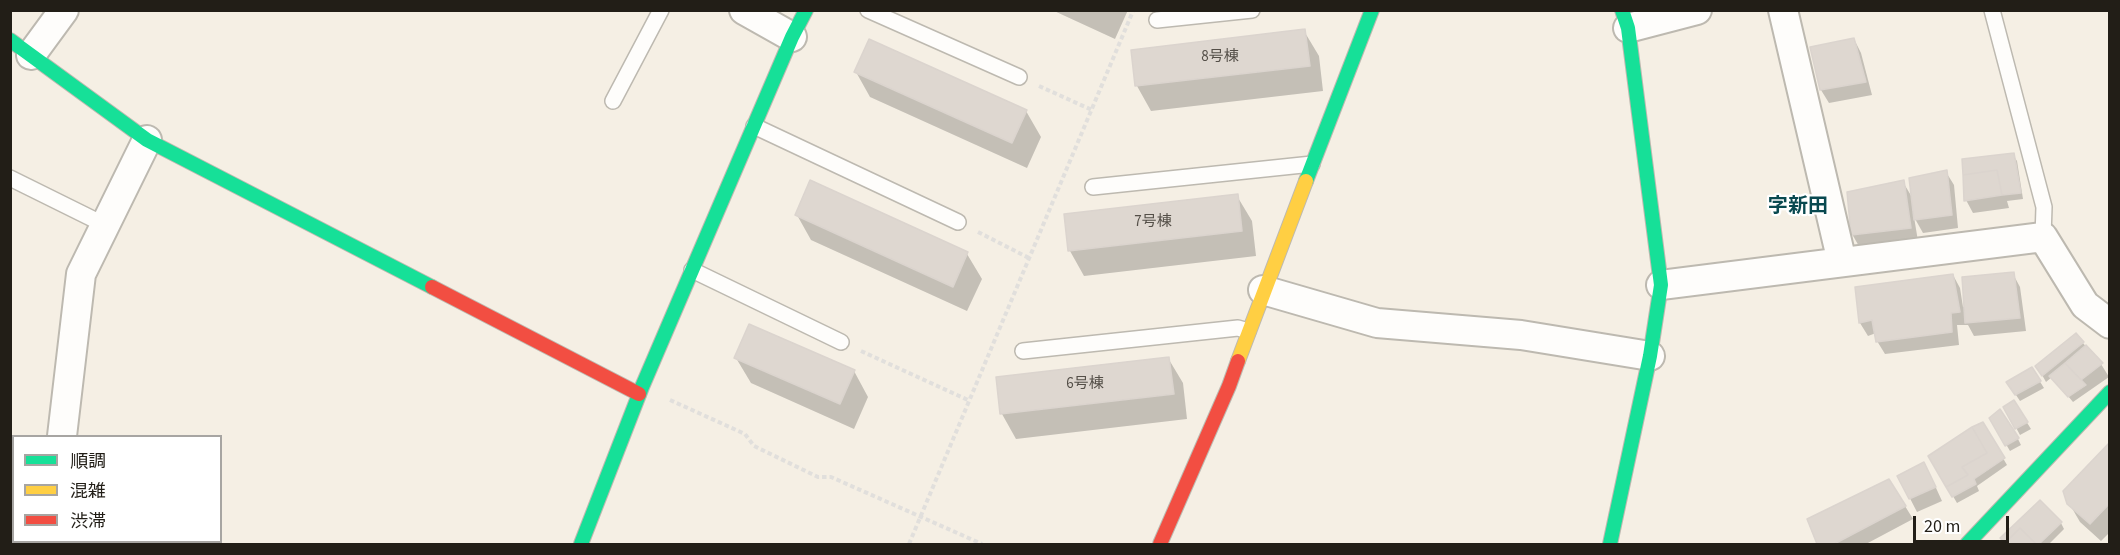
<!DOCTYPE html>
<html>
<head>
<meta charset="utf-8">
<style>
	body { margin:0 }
	#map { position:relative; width:2120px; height:555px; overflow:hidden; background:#f5efe4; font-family:"Source Sans 3","Noto Sans JP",sans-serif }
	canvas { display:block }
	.frame { position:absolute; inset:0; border:12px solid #221e17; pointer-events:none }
	.legend { position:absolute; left:12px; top:435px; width:210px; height:108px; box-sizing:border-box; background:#fff; border:2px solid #a7a5a2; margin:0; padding:8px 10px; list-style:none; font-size:18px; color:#221e17 }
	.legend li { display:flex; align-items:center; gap:12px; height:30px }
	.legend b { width:30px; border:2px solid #a7a5a2 }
	.scale { position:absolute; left:1913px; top:516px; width:96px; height:27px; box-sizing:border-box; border:3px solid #221e17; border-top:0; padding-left:8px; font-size:18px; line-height:21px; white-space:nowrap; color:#221e17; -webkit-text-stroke:4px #fff; paint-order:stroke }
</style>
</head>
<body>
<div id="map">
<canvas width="2120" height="555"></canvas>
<div class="frame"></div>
<ul class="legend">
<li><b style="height:8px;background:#16e098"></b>順調</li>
<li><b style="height:8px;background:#ffcf43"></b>混雑</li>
<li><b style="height:8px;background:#f24e42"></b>渋滞</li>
</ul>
<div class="scale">20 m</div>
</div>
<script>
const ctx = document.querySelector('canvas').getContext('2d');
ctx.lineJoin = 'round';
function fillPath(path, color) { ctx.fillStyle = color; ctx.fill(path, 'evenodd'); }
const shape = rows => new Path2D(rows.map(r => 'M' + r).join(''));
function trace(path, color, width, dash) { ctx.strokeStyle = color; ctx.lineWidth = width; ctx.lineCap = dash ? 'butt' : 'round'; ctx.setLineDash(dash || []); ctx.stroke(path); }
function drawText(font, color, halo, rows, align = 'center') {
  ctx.font = font + ' "Source Sans 3","Noto Sans JP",sans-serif'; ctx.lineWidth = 4.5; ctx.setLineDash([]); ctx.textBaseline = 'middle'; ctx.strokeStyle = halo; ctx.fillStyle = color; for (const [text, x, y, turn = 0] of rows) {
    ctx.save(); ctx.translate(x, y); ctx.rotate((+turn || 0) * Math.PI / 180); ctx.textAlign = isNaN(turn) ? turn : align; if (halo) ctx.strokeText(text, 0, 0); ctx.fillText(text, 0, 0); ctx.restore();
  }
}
fillPath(shape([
	[1052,10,1128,10,1115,39],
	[1304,31,1319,56,1323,91,1151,111,1137,86,1133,52],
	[1854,39,1861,53,1872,95,1829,103,1821,90],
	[856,72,1026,111,1041,137,1027,168,870,97],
	[2013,155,2017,161,2023,199,2007,201,2009,208,1973,213,1966,200],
	[1946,172,1954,185,1958,228,1923,233,1914,217,1918,241,1860,248,1852,234,1903,182,1913,199],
	[1237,196,1252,221,1256,256,1084,276,1070,251,1066,216],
	[797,215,967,254,982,279,967,311,811,240],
	[2013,274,2020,287,2026,331,1974,336,1968,325,1957,325,1959,345,1885,354,1877,341,1876,333,1868,336,1860,323,1857,289,1953,275,1960,288,1963,307],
	[2083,343,2101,364,2109,377,2073,402,2052,377,2046,382,2037,366],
	[736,358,854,371,868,397,854,429,751,383],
	[1168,358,1183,383,1187,419,1016,439,1002,414],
	[2032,369,2044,388,2020,401,2012,389],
	[2014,402,2031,429,2020,435,2005,407],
	[1991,419,2018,439,2021,445,2010,451],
	[1983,424,2007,465,1977,486,1979,491,1957,503,1930,457],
	[2110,444,2110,532,2101,541,2080,522,2069,503],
	[1899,477,1931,477,1942,501,1917,512],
	[1905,506,1913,519,1866,544,1819,544,1809,520],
	[2061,523,2064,529,2049,544,2005,544,2002,538]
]), '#0003');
const building = shape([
	[1305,29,1310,66,1135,86,1131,50,1305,29],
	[1854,38,1866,82,1820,90,1810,47,1854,38],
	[869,39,1027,110,1012,143,854,72,869,39],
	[2014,153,2021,193,2002,195,1997,170,1963,175,1962,159,2014,153],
	[1947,170,1952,215,1914,220,1909,178,1947,170],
	[1997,170,2002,195,1964,201,1963,175,1997,170],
	[810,180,968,252,953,287,795,215,810,180],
	[1904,180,1911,228,1851,235,1847,192,1904,180],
	[1238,194,1242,231,1068,251,1064,214,1238,194],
	[2014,272,2020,318,1965,323,1962,277,2014,272],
	[1953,274,1960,312,1951,313,1952,332,1876,342,1872,320,1859,323,1855,287,1953,274],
	[749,324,855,370,840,404,734,358,749,324],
	[2076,333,2084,342,2042,376,2035,366,2076,333],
	[2086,345,2103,363,2081,380,2065,363,2086,345],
	[1169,357,1174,394,1000,414,996,377,1169,357],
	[2065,363,2086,385,2068,397,2049,376,2065,363],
	[2032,367,2041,381,2015,395,2006,382,2032,367],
	[2014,400,2028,422,2015,429,2003,407,2014,400],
	[2000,409,2019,438,2005,446,1989,418,2000,409],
	[1983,422,2005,458,1974,479,1976,484,1952,497,1946,487,1968,475,1962,467,1987,453,1972,427,1983,422],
	[1972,427,1987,453,1962,467,1968,475,1946,487,1928,456,1972,427],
	[2110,442,2110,503,2090,524,2067,504,2063,491,2110,442],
	[1924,462,1936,487,1909,499,1897,476,1924,462],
	[1889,479,1906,506,1834,544,1817,544,1807,519,1889,479],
	[2040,500,2062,522,2039,544,2036,544,2020,528,2005,543,2000,538,2040,500],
	[2020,528,2036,544,2004,544,2020,528]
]);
fillPath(building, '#ded7d0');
trace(building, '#dbd4ce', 1.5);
const lane = shape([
	[868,10,1019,77],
	[1992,10,2044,207,2043,237],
	[1157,20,1252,10],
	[613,101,661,10],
	[754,126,958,222],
	[10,178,105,225],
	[1093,187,1312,164],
	[692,270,841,342],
	[1023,351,1238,328,1248,331]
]);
const street = shape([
	[744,10,792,37],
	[1783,10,1842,262],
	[1628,28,1697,10],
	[31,55,64,10],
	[1661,285,2043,237,2085,305,2110,324],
	[1263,290,1377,323,1521,335,1650,356],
	[62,436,81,274,147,140],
	[14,544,15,542]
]);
const fast = shape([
	[10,40,147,140,432,287],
	[1306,181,1372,10],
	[581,544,642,387,792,37,806,10],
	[1610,544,1650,356,1661,285,1628,28,1622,10],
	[1967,544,2110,392]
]);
const slow = shape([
	[1238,361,1306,181]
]);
const jam = shape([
	[432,287,639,394],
	[1160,544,1229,386,1238,361]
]);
trace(lane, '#bdb9b0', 18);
trace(street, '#bdb9b0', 32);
trace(fast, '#bdb9b0', 16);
trace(slow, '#bdb9b0', 16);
trace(jam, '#bdb9b0', 16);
trace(shape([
	[1039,86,1092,110],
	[978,232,1029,258],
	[861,351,968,400],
	[670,400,745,434,754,446,818,477,831,477,982,544],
	[909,544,1133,11]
]), '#e1dfdc', 4, [4.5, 3]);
trace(lane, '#fefdfb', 15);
trace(street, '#fefdfb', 28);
trace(fast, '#16e098', 14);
trace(slow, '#ffcf43', 14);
trace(jam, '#f24e42', 14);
drawText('15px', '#544f48', null, [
	["8号棟",1220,58],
	["7号棟",1153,223],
	["6号棟",1085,385]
]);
drawText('bold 20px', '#094950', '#fff', [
	["字新田",1798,208]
]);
</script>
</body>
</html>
